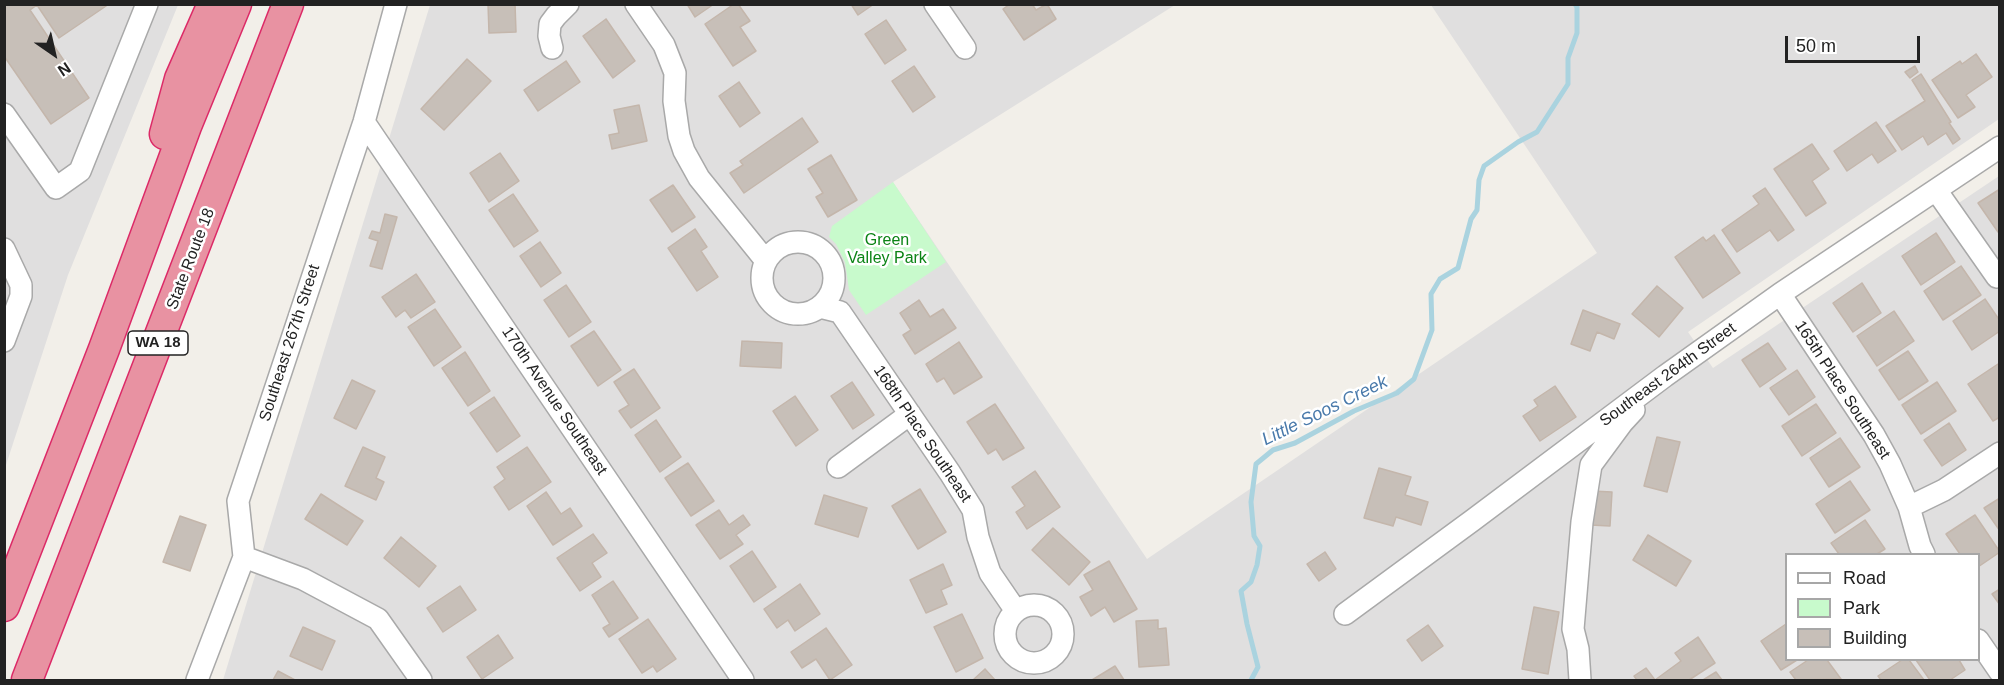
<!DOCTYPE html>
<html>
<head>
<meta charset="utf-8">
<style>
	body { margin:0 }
	#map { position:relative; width:2004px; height:685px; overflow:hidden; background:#f2efe9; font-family:Helvetica,sans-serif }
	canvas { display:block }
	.frame { position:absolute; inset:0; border:6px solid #222; pointer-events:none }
	.legend { position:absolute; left:1785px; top:553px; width:195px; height:108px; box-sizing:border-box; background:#fff; border:2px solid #a7a7a7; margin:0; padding:8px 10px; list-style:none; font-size:18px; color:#222 }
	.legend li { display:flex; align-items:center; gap:12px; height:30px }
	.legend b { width:30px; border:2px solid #a7a7a7 }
	.north { position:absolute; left:24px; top:24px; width:60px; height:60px; -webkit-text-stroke:4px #fff; paint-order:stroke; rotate:146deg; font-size:16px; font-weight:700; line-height:24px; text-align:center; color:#222 }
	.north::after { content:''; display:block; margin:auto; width:21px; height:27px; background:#222; clip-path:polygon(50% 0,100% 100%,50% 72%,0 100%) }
	.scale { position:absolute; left:1785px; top:36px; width:135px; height:27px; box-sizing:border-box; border:3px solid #222; border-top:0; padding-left:8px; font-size:18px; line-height:21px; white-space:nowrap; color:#222; -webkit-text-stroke:4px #fff; paint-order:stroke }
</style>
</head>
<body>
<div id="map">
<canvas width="2004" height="685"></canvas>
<div class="frame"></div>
<ul class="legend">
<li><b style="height:8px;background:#fff"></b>Road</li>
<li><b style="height:16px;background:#c8facc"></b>Park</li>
<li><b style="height:16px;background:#c7bfb8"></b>Building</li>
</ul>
<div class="north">N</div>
<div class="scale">50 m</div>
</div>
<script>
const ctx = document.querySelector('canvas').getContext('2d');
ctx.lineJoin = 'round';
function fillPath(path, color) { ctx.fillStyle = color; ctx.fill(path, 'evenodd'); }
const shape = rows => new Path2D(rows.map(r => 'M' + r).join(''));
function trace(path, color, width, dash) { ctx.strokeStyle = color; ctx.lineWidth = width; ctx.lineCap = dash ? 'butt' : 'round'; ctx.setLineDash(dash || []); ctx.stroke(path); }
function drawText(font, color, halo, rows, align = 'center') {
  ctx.font = font + ' Helvetica,sans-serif'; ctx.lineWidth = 5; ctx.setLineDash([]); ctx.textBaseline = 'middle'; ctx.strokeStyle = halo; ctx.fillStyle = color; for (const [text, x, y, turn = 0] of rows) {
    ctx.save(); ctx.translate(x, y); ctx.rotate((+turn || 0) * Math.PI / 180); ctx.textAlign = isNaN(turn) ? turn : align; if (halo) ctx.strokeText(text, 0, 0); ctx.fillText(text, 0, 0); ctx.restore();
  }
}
fillPath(shape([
	[5,5,178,5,68,275,5,468],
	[430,5,1175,5,893,182,1147,559,1597,253,1431,5,1999,5,1999,119,1688,332,1713,368,1999,176,1999,680,223,680],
	[1786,554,1978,554,1978,660,1786,660]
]), '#e0dfdf');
fillPath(shape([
	[893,182,946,262,866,315,849,290,845,262,836,244,829,237,832,226]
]), '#c8facc');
trace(shape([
	[1251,680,1258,667,1247,624,1241,591,1251,582,1257,565,1260,546,1254,536,1251,502,1256,464,1273,450,1295,443,1354,411,1397,393,1414,379,1432,330,1431,294,1440,279,1458,268,1471,219,1477,210,1479,180,1484,166,1518,142,1537,132,1568,84,1568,58,1577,33,1577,7,1575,4]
]), '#aad3df', 5);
const building = shape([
	[4,4,109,4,59,38,37,5,30,10,89,98,51,124,4,56,4,4],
	[488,4,515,4,516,32,489,33,488,4],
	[687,4,714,4,695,17,687,4],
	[734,4,738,4,750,21,740,27,756,51,733,66,705,24,734,4],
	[851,4,874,4,858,15,851,4],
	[1010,4,1032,4,1036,10,1047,4,1056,19,1024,40,1003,9,1010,4],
	[606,19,635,61,613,78,583,36,606,19],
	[886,20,906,50,885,64,865,34,886,20],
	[1976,54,1992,77,1966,95,1975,107,1958,118,1932,80,1960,61,1962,64,1976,54],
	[467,59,491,81,444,130,421,109,467,59],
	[566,61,580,82,538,111,524,90,566,61],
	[914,66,935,97,913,112,892,81,914,66],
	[1915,66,1918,72,1910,78,1905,72,1915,66],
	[1921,74,1951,122,1949,123,1960,139,1953,144,1946,133,1928,145,1923,136,1902,150,1886,126,1925,101,1912,80,1921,74],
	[739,82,760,113,740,127,719,96,739,82],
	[639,105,647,141,612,149,609,135,619,133,614,110,639,105],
	[802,118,818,142,744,193,730,173,743,165,740,161,802,118],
	[1876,122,1896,151,1878,163,1872,154,1847,171,1834,151,1876,122],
	[1812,144,1829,169,1812,181,1826,203,1806,216,1774,169,1812,144],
	[500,153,519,181,489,202,470,173,500,153],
	[831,155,857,200,828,217,816,197,823,193,808,169,831,155],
	[673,185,695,217,672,232,650,200,673,185],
	[1765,188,1794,230,1778,241,1770,230,1737,252,1722,230,1759,204,1753,196,1765,188],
	[2000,189,2000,231,1998,232,1978,203,2000,189],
	[513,194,538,231,514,247,489,210,513,194],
	[385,214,397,217,382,269,370,266,378,241,369,238,372,231,380,233,385,214],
	[695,229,707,247,701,251,718,277,697,291,668,248,695,229],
	[1936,233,1955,262,1921,285,1902,256,1936,233],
	[1714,235,1740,273,1703,298,1675,257,1703,237,1706,241,1714,235],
	[540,242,561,273,541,287,520,256,540,242],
	[1961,266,1981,295,1943,320,1924,291,1961,266],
	[416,274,435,302,411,318,405,310,396,317,382,297,416,274],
	[1862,283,1881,313,1853,332,1833,303,1862,283],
	[566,285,591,322,569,337,544,300,566,285],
	[1657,286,1683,308,1659,337,1632,314,1657,286],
	[1985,299,2000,321,2000,331,1972,350,1953,321,1985,299],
	[919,300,930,317,943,309,956,328,915,354,903,335,911,330,900,313,919,300],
	[435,309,461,347,434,366,408,327,435,309],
	[1583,310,1620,324,1614,339,1597,332,1590,351,1571,344,1583,310],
	[1894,311,1914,341,1877,366,1857,336,1894,311],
	[594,331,621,370,598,386,571,346,594,331],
	[742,341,782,343,781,368,740,366,742,341],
	[959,342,982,377,954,394,944,378,937,382,926,364,959,342],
	[1768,343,1786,369,1760,387,1742,360,1768,343],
	[1908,351,1928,381,1899,400,1879,370,1908,351],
	[465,352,490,391,468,406,442,368,465,352],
	[1998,364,2000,367,2000,417,1993,421,1968,384,1998,364],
	[634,369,660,408,631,428,619,411,629,405,614,382,634,369],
	[1797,370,1815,397,1789,415,1770,388,1797,370],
	[352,380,375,391,356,429,334,418,352,380],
	[852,382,874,415,853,429,831,396,852,382],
	[1937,382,1956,411,1921,434,1902,405,1937,382],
	[1555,386,1576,417,1540,441,1523,416,1538,406,1534,400,1555,386],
	[795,396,818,430,796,446,773,411,795,396],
	[494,397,520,436,497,452,470,413,494,397],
	[995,404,1024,448,1003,460,996,449,988,454,967,422,995,404],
	[1816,404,1836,433,1802,456,1782,426,1816,404],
	[656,420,681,457,660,472,635,435,656,420],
	[1949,423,1966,450,1942,466,1924,440,1949,423],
	[1657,437,1680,442,1667,492,1644,486,1657,437],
	[1840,438,1860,467,1829,487,1810,458,1840,438],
	[363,447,385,457,376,478,384,482,376,500,345,486,363,447],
	[527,447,551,482,509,510,494,487,505,479,497,467,527,447],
	[688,463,714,501,691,516,665,478,688,463],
	[1379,468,1411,477,1405,495,1428,502,1421,525,1396,517,1393,526,1364,518,1379,468],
	[1035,471,1060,507,1027,529,1016,512,1025,506,1012,487,1035,471],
	[1850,481,1870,510,1835,533,1816,504,1850,481],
	[920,489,946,532,918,549,892,506,920,489],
	[1592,491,1612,492,1610,526,1590,525,1592,491],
	[546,492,561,514,570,508,582,526,553,545,527,506,546,492],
	[321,494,363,521,347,545,305,519,321,494],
	[824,495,867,508,858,537,815,524,824,495],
	[2000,498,2000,531,1984,508,2000,498],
	[719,510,729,525,743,515,750,525,736,535,743,544,720,559,696,525,719,510],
	[1975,515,2000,552,1978,567,1978,554,1960,554,1946,534,1975,515],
	[180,516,206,525,190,571,163,562,180,516],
	[1865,520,1885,549,1877,554,1839,554,1831,543,1865,520],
	[1053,528,1090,562,1069,585,1032,550,1053,528],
	[593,534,607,553,592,563,601,577,580,591,557,558,593,534],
	[1648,535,1691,561,1676,586,1633,560,1648,535],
	[401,537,436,566,419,587,384,558,401,537],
	[752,551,776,587,754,602,730,566,752,551],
	[1325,552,1336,569,1319,581,1307,564,1325,552],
	[1109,561,1137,609,1114,622,1105,607,1091,616,1080,597,1093,590,1084,575,1109,561],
	[943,564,952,585,941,590,947,604,926,613,910,580,943,564],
	[613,581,638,618,609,637,603,628,610,624,592,595,613,581],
	[800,584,820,614,795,631,788,620,777,628,764,609,800,584],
	[460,586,476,610,443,632,427,608,460,586],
	[2000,589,2000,605,1992,594,2000,589],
	[1534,607,1559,612,1548,674,1522,669,1534,607],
	[962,614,983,658,956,672,934,627,962,614],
	[648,619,676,659,657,672,653,666,642,673,619,639,648,619],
	[1158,620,1158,629,1166,628,1169,665,1139,667,1136,621,1158,620],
	[1786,624,1786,660,1797,660,1781,670,1761,641,1786,624],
	[1428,625,1443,646,1422,661,1407,640,1428,625],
	[303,627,335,641,322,670,290,656,303,627],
	[826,628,852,665,830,680,816,659,802,668,791,652,826,628],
	[498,635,513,658,482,679,467,657,498,635],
	[1698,637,1715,663,1689,680,1637,680,1634,676,1646,668,1655,680,1681,661,1675,653,1698,637],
	[1808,660,1827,660,1841,679,1796,680,1790,672,1808,660],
	[1902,660,1909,660,1924,680,1881,680,1878,676,1902,660],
	[1916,660,1959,660,1965,670,1950,680,1930,680,1916,660],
	[1115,666,1124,680,1092,680,1115,666],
	[985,669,995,680,973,680,985,669],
	[278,671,295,680,273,680,278,671],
	[1716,672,1722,680,1703,680,1716,672]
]);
fillPath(building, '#c7bfb8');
trace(building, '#c4b6ab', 1.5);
const minor = shape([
	[636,4,664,45,675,73,674,101,679,136,684,151,699,178,766,261],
	[935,4,965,48],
	[552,48,549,36,550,24,556,16,568,4],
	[4,114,56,188,80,171,147,4],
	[364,122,743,680],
	[1936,190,1997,277],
	'762 278a36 36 0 1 1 72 0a36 36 0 1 1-72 0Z',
	[4,249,21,285,21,296,4,341],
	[1780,294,1874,435,1890,464,1909,507,1920,546,1924,554],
	[820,307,840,312,950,473,973,510,978,537,990,573,1016,611],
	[838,467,910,414],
	[1909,507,1944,490,2000,453],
	[244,557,303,579,378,619,421,680],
	'1005 634a29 29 0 1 1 58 0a29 29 0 1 1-58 0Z',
	[1345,614,1473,520,1665,376,1780,294,2000,147],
	[1978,640,2000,672],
	[197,680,244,557,238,501,364,122,396,4],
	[1580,680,1578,649,1573,629,1582,522,1591,465,1622,423,1634,410]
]);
const highway = shape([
	[165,134,180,79,213,4],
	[4,606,104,349,186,126,236,4],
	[27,680,288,4]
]);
trace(minor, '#a9a9a9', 24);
trace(highway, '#dc2a67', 33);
trace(minor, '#fff', 21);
trace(highway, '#e892a2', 30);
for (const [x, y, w] of [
	[158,343,60]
]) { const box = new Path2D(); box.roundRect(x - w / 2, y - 12, w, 24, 4.5); ctx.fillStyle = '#fff'; ctx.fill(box); trace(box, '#222', 1.5); }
drawText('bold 15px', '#222', null, [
	["WA 18",158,343]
]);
drawText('16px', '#0c8416', '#fff', [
	["Green",887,241],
	["Valley Park",887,259]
]);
drawText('16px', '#222', '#fff', [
	["State Route 18",191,259,-69],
	["Southeast 267th Street",290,343,-72],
	["Southeast 264th Street",1668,375,-36],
	["165th Place Southeast",1842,390,57],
	["170th Avenue Southeast",554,401,56],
	["168th Place Southeast",922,434,56]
]);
drawText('italic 18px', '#4a7aab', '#fff', [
	["Little Soos Creek",1325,411,-26]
]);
</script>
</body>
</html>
